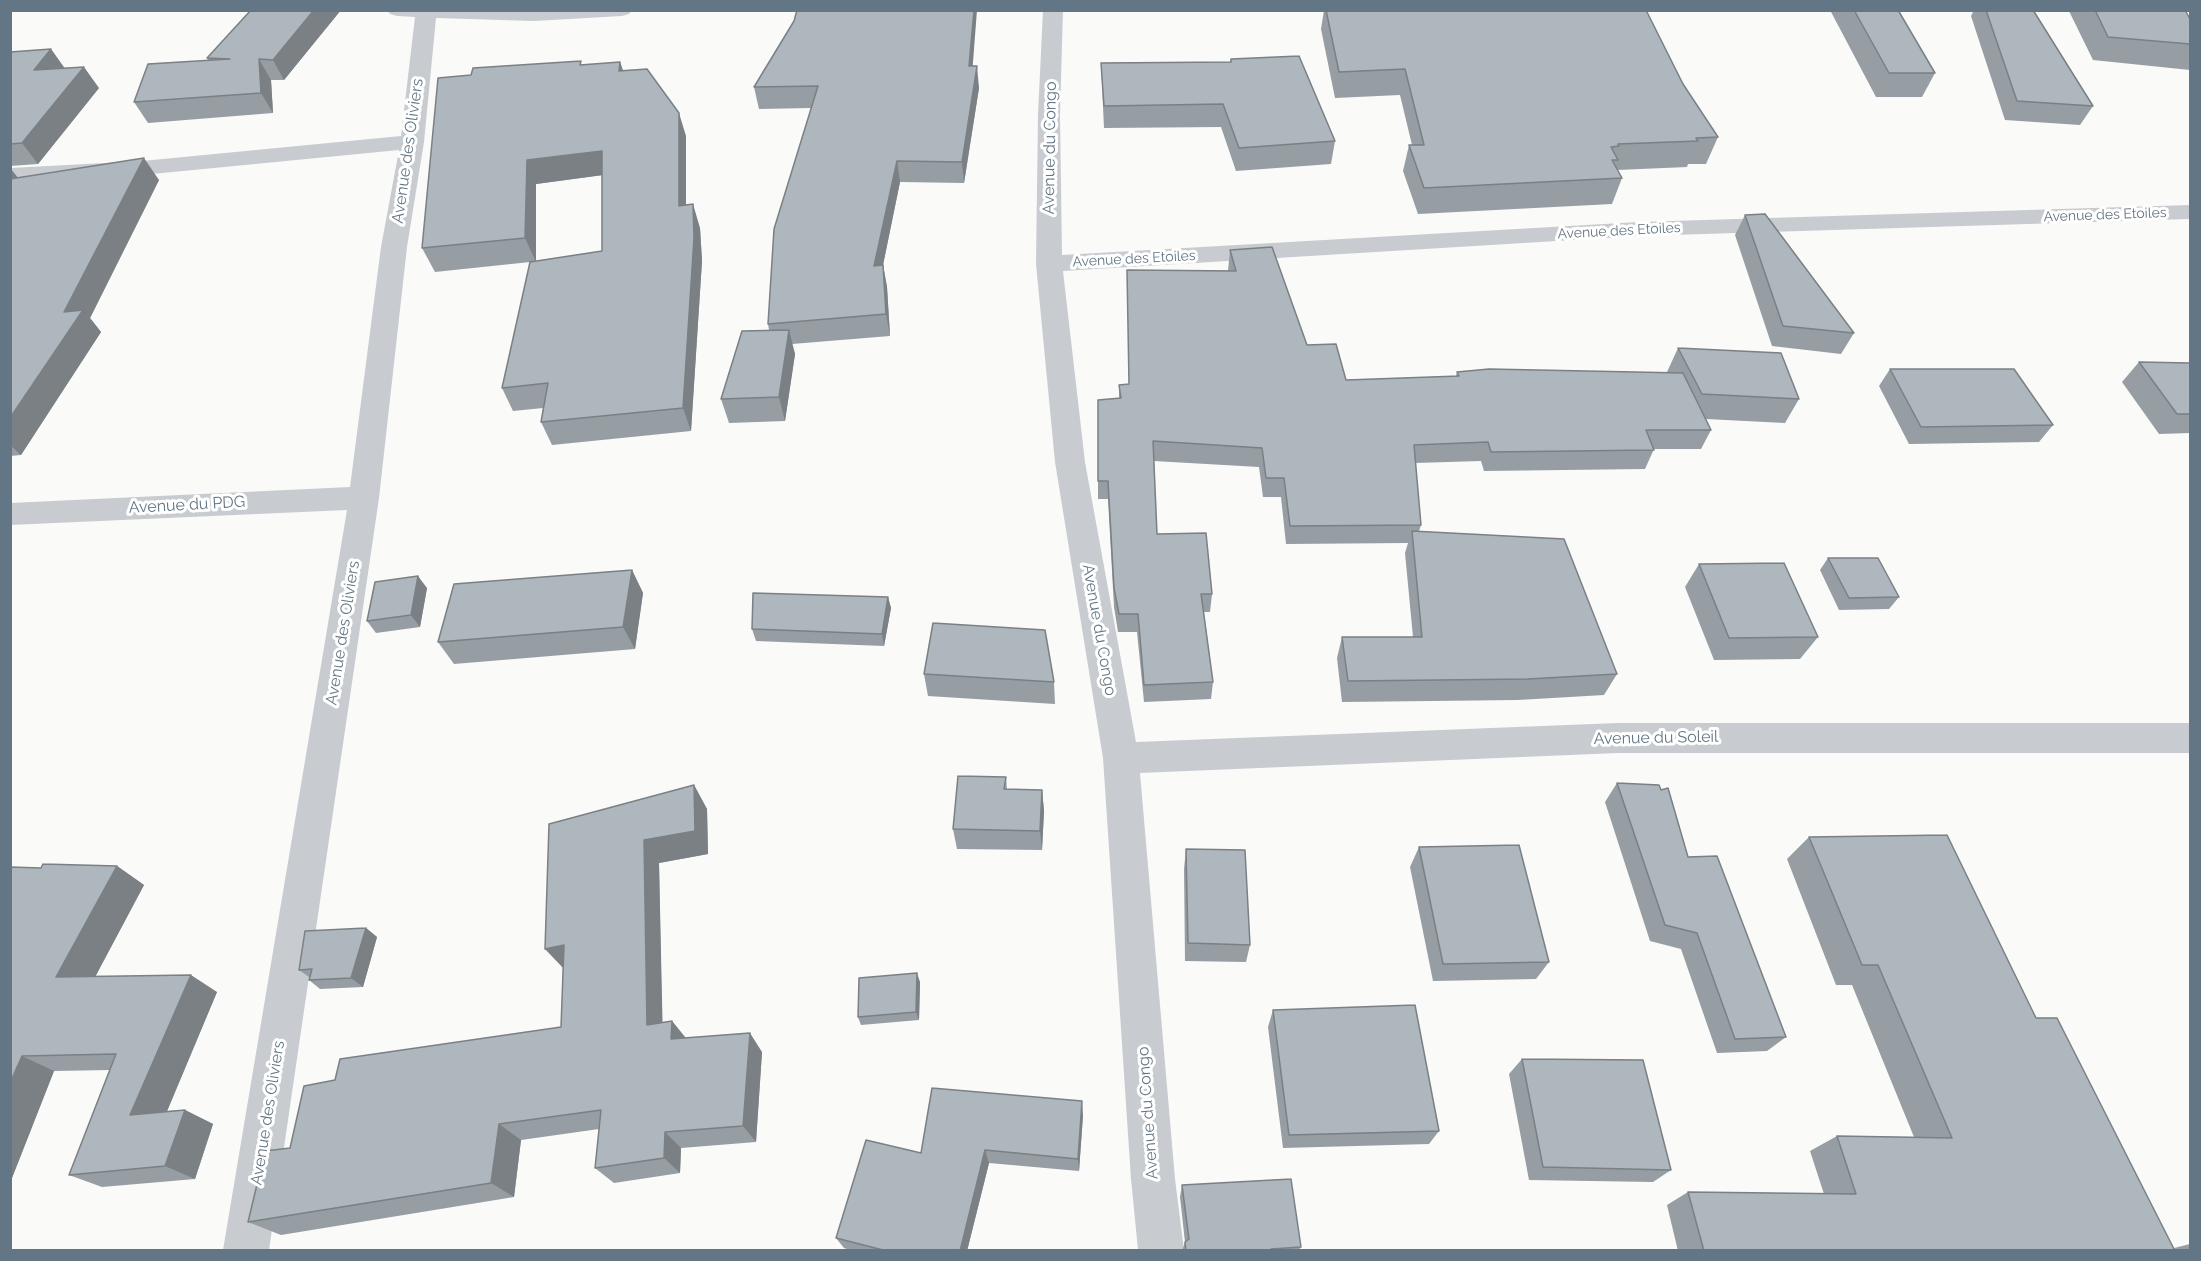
<!DOCTYPE html>
<html>
<head>
<meta charset="utf-8">
<style>
	body { margin:0 }
	#map { position:relative; width:2201px; height:1261px; overflow:hidden; background:#fafaf8; font-family:Raleway,sans-serif }
	canvas { display:block }
	.frame { position:absolute; inset:0; border:12px solid #637685; pointer-events:none }
</style>
</head>
<body>
<div id="map">
<canvas width="2201" height="1261"></canvas>
<div class="frame"></div>
</div>
<script>
const ctx = document.querySelector('canvas').getContext('2d');
ctx.lineJoin = 'round';
const shape = rows => new Path2D(rows.map(r => 'M' + r).join(''));
function fillPath(path, color) { ctx.fillStyle = color; ctx.fill(path, 'evenodd'); }
function trace(path, color, width, dash) { ctx.strokeStyle = color; ctx.lineWidth = width; ctx.lineCap = dash ? 'butt' : 'round'; ctx.setLineDash(dash || []); ctx.stroke(path); }
function drawText(font, color, halo, rows, align = 'center') {
  ctx.font = font + ' Raleway,sans-serif'; ctx.lineWidth = 6; ctx.setLineDash([]); ctx.textBaseline = 'middle'; ctx.strokeStyle = halo; ctx.fillStyle = color; for (const [text, x, y, turn = 0] of rows) {
    ctx.save(); ctx.translate(x, y); ctx.rotate((+turn || 0) * Math.PI / 180); ctx.textAlign = isNaN(turn) ? turn : align; if (halo) ctx.strokeText(text, 0, 0); ctx.fillText(text, 0, 0); ctx.restore();
  }
}
fillPath(shape([
	[387,10,632,10,629,14,622,16,534,21,436,18,424,142,407,247,379,498,269,1250,223,1250,347,510,10,525,10,503,350,487,381,247,399,150,142,175,10,182,10,168,142,161,401,136,415,17,397,16,390,14,387,10],
	[1043,10,1063,10,1060,115,1062,255,1639,222,2190,205,2190,219,1639,236,1063,271,1085,462,1136,742,1618,723,2190,723,2190,753,1618,753,1140,773,1175,1179,1184,1250,1138,1250,1131,1179,1103,758,1055,462,1036,264,1038,115,1043,10]
]), '#c8ccd0');
fillPath(shape([
	[251,10,341,10,284,80,271,80,273,113,148,123,134,102,208,60,207,58],
	[1324,10,1646,10,1683,84,1718,137,1706,164,1688,164,1687,167,1617,170,1622,178,1612,204,1418,214,1403,171,1409,145,1412,145,1400,95,1335,98,1321,29],
	[1830,10,1898,10,1935,73,1922,97,1876,97],
	[1974,10,2033,10,2093,106,2080,125,2005,120,1971,16],
	[2185,10,2190,19,2190,70,2093,60,2069,11],
	[51,49,64,68,99,88,38,164,10,166,10,52],
	[1231,59,1335,141,1331,164,1236,171,1221,127,1104,128,1101,63,1230,62],
	[620,62,623,71,686,136,686,205,700,228,702,261,691,431,552,445,541,422,543,408,513,411,502,388,530,262,435,272,422,248,471,75],
	[602,175,602,251,536,261,536,184],
	[973,66,979,88,964,183,900,182,883,265,887,287,890,336,792,344,795,354,785,421,729,423,721,399,769,330,768,324,811,108,759,109,754,87],
	[10,168,18,178,159,180,90,318,101,332,21,455,10,456],
	[1745,215,1854,333,1841,354,1772,346,1735,235],
	[1230,250,1307,345,1346,380,1456,376,1457,372,1667,373,1667,372,1678,348,1799,399,1785,423,1706,419,1711,430,1701,449,1654,449,1645,469,1484,471,1481,461,1415,463,1421,525,1419,531,1617,674,1604,695,1518,700,1342,702,1337,658,1342,637,1413,637,1405,553,1408,543,1286,544,1281,497,1263,497,1259,467,1154,461,1157,534,1212,594,1210,612,1204,612,1213,682,1211,699,1144,702,1137,632,1118,632,1114,607,1108,499,1098,499,1098,400,1119,398,1119,385,1129,384,1127,270,1228,271],
	[2139,362,2190,363,2190,433,2159,434,2122,382],
	[1890,369,2053,425,2039,442,1909,444,1879,386],
	[1828,558,1899,597,1889,609,1839,610,1820,570],
	[1699,564,1818,637,1800,659,1714,660,1685,587],
	[632,570,643,593,635,649,454,664,438,642],
	[427,588,420,627,376,633,367,621],
	[888,597,891,608,884,646,756,641,752,629],
	[924,674,1054,682,1055,704,928,696],
	[1006,777,1007,790,1042,790,1044,811,1042,850,957,849,953,829],
	[1617,783,1688,857,1786,1037,1767,1051,1717,1053,1681,949,1650,941,1605,802],
	[694,785,707,809,708,854,659,863,662,1023,672,1021,686,1038,762,1052,756,1142,681,1148,680,1173,614,1183,595,1168,599,1129,521,1140,514,1197,281,1235,248,1222,290,1148,335,1080,561,1027,563,968],
	[1809,837,2036,1018,2174,1248,2190,1244,2190,1251,1678,1251,1667,1205,1688,1192,1824,1194,1810,1151,1837,1136,1914,1137,1852,985,1836,985,1787,859],
	[1419,847,1549,962,1536,979,1433,981,1410,867],
	[1186,849,1250,945,1246,962,1185,961,1184,869],
	[117,866,144,885,95,977,217,992,167,1111,185,1110,213,1124,195,1179,102,1187,69,1175,110,1070,54,1071,10,1183,10,867,41,868],
	[366,928,377,937,363,987,320,989,309,980,309,977,299,970],
	[920,982,919,1020,861,1025,858,1017],
	[1273,1010,1439,1131,1429,1144,1283,1148,1268,1027],
	[1522,1059,1671,1170,1653,1182,1529,1180,1509,1074],
	[1083,1115,1079,1171,989,1163,967,1251,853,1251,844,1248,836,1238,921,1153],
	[1182,1185,1301,1247,1298,1251,1182,1251,1185,1242,1180,1197]
]), '#969da3');
fillPath(shape([
	[314,10,341,10,284,80,273,60],
	[974,10,977,10,971,88,969,66],
	[51,49,66,70,34,70],
	[259,59,271,80,273,113,261,93],
	[620,62,628,85,619,71],
	[977,66,979,88,964,183,962,162],
	[84,67,99,88,38,164,22,143],
	[679,113,686,136,686,229,679,206],
	[602,151,611,174,536,184,536,262,525,238,527,160],
	[144,158,159,180,90,318,101,332,21,455,10,445,10,418,64,312],
	[897,161,900,182,883,265,887,287,890,336,886,314,874,266],
	[10,168,23,184,10,199],
	[693,204,700,228,702,261,691,431,683,408],
	[789,330,795,354,785,421,779,397],
	[632,570,643,593,635,649,623,627],
	[418,576,427,588,420,627,411,615],
	[888,597,891,608,884,646,882,634],
	[694,785,707,809,708,854,659,863,663,1044,647,1025,644,840],
	[1042,790,1044,811,1042,850,1040,831],
	[117,866,144,885,86,994,56,977],
	[366,928,377,937,363,987,351,978],
	[564,945,564,969,545,949],
	[917,973,920,982,919,1020,916,1012],
	[191,975,217,992,160,1128,130,1115],
	[672,1021,687,1040,671,1039],
	[750,1033,762,1052,756,1142,743,1126],
	[22,1056,54,1071,10,1183,10,1083],
	[1082,1101,1083,1115,1079,1171,1078,1159],
	[185,1110,213,1124,195,1179,165,1166],
	[499,1124,521,1140,514,1197,491,1183],
	[665,1132,681,1148,680,1173,664,1158],
	[985,1150,989,1163,967,1251,960,1251]
]), '#7a8084');
const building = shape([
	[251,10,314,10,273,60,259,59,261,93,134,102,148,64,230,59,207,58,251,10],
	[797,10,974,10,969,66,977,66,962,162,897,161,874,266,883,265,886,314,768,324,774,229,818,86,754,87,794,21,797,10],
	[1326,10,1646,10,1683,84,1718,137,1696,138,1698,141,1618,144,1619,146,1611,147,1618,160,1612,160,1622,178,1424,188,1409,145,1424,145,1405,69,1339,72,1326,10],
	[1854,10,1898,10,1935,73,1889,73,1854,10],
	[1986,10,2033,10,2093,106,2017,101,1986,10],
	[2095,10,2185,10,2190,19,2190,44,2108,37,2095,10],
	[51,49,34,70,84,67,22,143,10,144,10,52,51,49],
	[1299,56,1335,141,1239,148,1223,104,1104,106,1101,63,1231,62,1231,59,1299,56],
	[581,61,580,65,620,62,619,71,647,69,679,113,679,206,693,204,694,238,683,408,541,422,548,383,502,388,530,262,602,251,602,151,527,160,525,238,422,248,438,78,471,75,473,68,581,61],
	[144,158,64,312,83,310,10,418,10,179,144,158],
	[1765,214,1854,333,1783,326,1745,215,1765,214],
	[1272,247,1307,345,1336,344,1346,380,1459,376,1457,372,1489,369,1683,373,1711,430,1646,430,1654,450,1491,452,1488,442,1414,445,1421,525,1290,526,1284,478,1266,478,1262,448,1153,441,1157,534,1206,533,1212,594,1201,594,1213,682,1144,685,1138,614,1119,614,1114,588,1108,481,1098,481,1098,400,1121,398,1119,385,1129,384,1127,270,1236,271,1230,250,1272,247],
	[789,330,779,397,721,399,742,331,789,330],
	[1678,348,1781,353,1799,399,1702,394,1678,348],
	[2139,362,2190,363,2190,414,2177,414,2139,362],
	[1890,369,2014,369,2053,425,1921,427,1890,369],
	[1412,531,1564,539,1617,674,1528,679,1348,681,1342,637,1422,637,1412,531],
	[1828,558,1878,558,1899,597,1849,598,1828,558],
	[1784,563,1818,637,1729,638,1699,564,1784,563],
	[632,570,623,627,438,642,454,584,632,570],
	[418,576,411,615,367,621,375,582,418,576],
	[753,593,888,597,882,634,752,629,753,593],
	[933,623,1045,630,1054,682,924,674,933,623],
	[958,776,1006,777,1004,789,1042,790,1040,831,953,829,958,776],
	[1617,783,1659,785,1661,790,1668,788,1688,857,1717,856,1786,1037,1735,1039,1697,933,1665,925,1617,783],
	[694,785,695,831,644,840,647,1025,672,1021,671,1039,750,1033,743,1126,665,1132,664,1158,595,1168,601,1110,499,1124,491,1183,248,1222,265,1151,290,1148,304,1086,335,1080,340,1059,561,1027,564,945,545,949,549,824,694,785],
	[1947,835,2036,1018,2057,1018,2175,1251,1704,1251,1688,1192,1856,1194,1837,1136,1952,1138,1878,965,1862,965,1809,837,1947,835],
	[1519,845,1549,962,1443,964,1419,847,1519,845],
	[1186,849,1245,850,1250,945,1188,943,1186,849],
	[43,864,117,866,56,977,191,975,130,1115,185,1110,165,1166,69,1175,116,1054,22,1056,10,1083,10,867,41,868,43,864],
	[366,928,351,978,309,980,312,969,299,970,305,931,366,928],
	[917,973,916,1012,858,1017,859,978,917,973],
	[1415,1005,1439,1131,1289,1135,1273,1010,1415,1005],
	[1522,1059,1643,1060,1671,1170,1543,1167,1522,1059],
	[932,1088,1082,1101,1078,1159,985,1150,960,1251,887,1251,836,1238,866,1140,921,1153,932,1088],
	[1291,1179,1301,1247,1271,1249,1272,1251,1186,1251,1185,1242,1189,1239,1182,1185,1291,1179]
]);
fillPath(building, '#aeb7bd');
trace(building, '#7a8084', 1.5);
drawText('14px', '#637685', '#fff', [
	["Avenue des Etoiles",2105,215,-2],
	["Avenue des Etoiles",1619,231,-3],
	["Avenue des Etoiles",1134,259,-3]
]);
drawText('16px', '#637685', '#fff', [
	["Avenue du Congo",1050,148,-89],
	["Avenue des Oliviers",408,151,-82],
	["Avenue du PDG",187,505,-3],
	["Avenue du Congo",1099,630,80],
	["Avenue des Oliviers",343,633,-81],
	["Avenue du Soleil",1656,738,-1],
	["Avenue des Oliviers",268,1113,-81],
	["Avenue du Congo",1148,1113,-94]
]);
</script>
</body>
</html>
